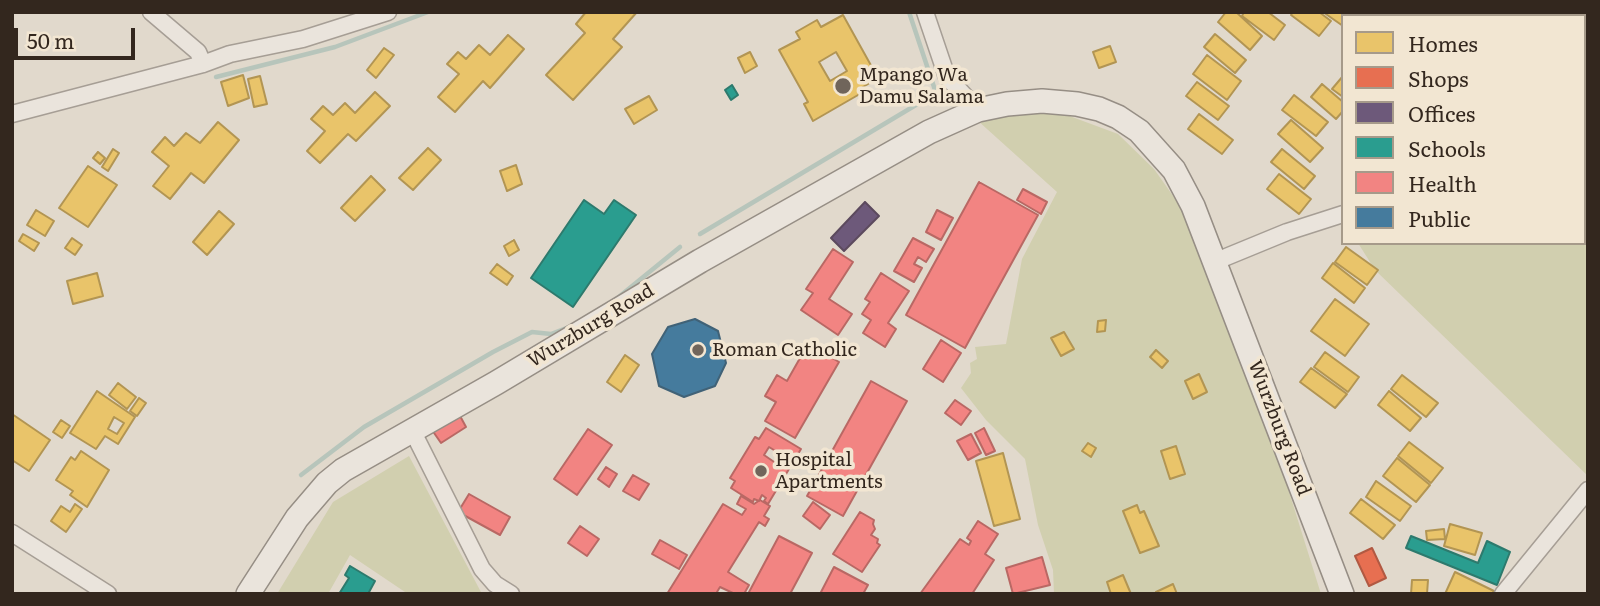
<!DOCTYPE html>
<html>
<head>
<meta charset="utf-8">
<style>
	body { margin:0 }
	#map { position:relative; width:1600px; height:606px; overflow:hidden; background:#e1d9cc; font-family:Literata,serif }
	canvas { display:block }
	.frame { position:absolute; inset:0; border:14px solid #33271e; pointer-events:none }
	.legend { position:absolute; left:1341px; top:14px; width:245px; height:231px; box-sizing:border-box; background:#f2e6d2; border:2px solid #a69a8a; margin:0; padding:9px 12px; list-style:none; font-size:21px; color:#33271e }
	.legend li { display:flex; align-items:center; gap:14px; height:35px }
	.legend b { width:35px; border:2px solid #a69a8a }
	.scale { position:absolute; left:14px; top:28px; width:121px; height:32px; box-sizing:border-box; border:4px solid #33271e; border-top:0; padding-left:9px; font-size:21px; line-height:24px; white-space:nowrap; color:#33271e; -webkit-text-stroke:5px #f2e6d2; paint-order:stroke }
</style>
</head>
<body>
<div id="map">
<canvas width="1600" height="606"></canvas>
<div class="frame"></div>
<ul class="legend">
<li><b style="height:19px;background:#e9c46a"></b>Homes</li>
<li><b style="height:19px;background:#e76f51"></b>Shops</li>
<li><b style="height:19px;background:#6d597a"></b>Offices</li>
<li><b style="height:19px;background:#2a9d8f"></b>Schools</li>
<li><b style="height:19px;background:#f28482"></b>Health</li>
<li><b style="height:19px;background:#457b9d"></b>Public</li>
</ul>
<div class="scale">50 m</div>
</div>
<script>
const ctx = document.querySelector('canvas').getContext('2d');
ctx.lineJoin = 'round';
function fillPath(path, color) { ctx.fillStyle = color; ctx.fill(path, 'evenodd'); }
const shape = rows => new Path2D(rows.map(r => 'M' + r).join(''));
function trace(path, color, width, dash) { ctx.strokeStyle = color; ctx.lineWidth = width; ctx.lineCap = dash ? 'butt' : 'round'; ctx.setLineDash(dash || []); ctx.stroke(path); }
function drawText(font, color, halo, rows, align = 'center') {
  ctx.font = font + ' Literata,serif'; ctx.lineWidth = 7; ctx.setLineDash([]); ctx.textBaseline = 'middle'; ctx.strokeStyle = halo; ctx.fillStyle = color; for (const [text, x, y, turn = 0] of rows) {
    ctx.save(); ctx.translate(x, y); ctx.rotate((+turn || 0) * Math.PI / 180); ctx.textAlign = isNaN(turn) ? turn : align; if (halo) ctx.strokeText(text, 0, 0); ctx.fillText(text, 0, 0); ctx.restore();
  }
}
fillPath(shape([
	[1048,108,1118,134,1154,169,1195,227,1259,396,1321,594,1054,594,1053,570,1038,525,1025,459,986,420,961,388,971,373,970,363,977,359,975,347,1006,344,1022,259,1057,192,977,120],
	[1584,180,1588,184,1588,476,1375,270,1358,243,1584,243],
	[409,456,482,594,408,594,350,555,328,594,277,594,333,502]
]), '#d1cfaf');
const homes = shape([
	[586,12,637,12,613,39,622,47,573,100,546,75,585,33,576,24,586,12],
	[1226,12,1236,12,1262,36,1250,50,1218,22,1226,12],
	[1244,12,1268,12,1285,25,1274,40,1242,16,1244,12],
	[1293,12,1319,12,1331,21,1319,36,1291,15,1293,12],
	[1323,12,1352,12,1350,16,1343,16,1343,26,1323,12],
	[1506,12,1545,12,1545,13,1532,16,1507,16,1506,12],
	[1576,12,1577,16,1563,16,1562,13,1576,12],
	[1581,12,1588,12,1588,32,1586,33,1584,16,1581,16,1581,12],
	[843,15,878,78,863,87,865,91,813,121,804,104,808,102,779,50,800,39,796,32,817,20,821,27,843,15],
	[836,52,847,71,830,81,819,62,836,52],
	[1215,34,1246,60,1235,73,1204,47,1215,34],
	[508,35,524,49,490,88,483,81,455,112,438,97,459,74,447,64,458,52,466,59,479,45,490,55,508,35],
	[1584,35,1588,36,1588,60,1584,59,1584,35],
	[1110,46,1116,62,1099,68,1093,52,1110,46],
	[384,48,394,55,376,78,367,70,384,48],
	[750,52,757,66,745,73,738,58,750,52],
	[1207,55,1241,81,1227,100,1193,74,1207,55],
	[243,75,249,98,228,106,221,82,243,75],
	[260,76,267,104,254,107,248,79,260,76],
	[1343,76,1343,97,1332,89,1343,76],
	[1587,76,1588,92,1584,93,1584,77,1587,76],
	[1197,82,1229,106,1218,120,1186,96,1197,82],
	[1322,84,1343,102,1343,111,1336,119,1311,97,1322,84],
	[375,92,390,106,356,141,348,134,320,163,307,151,325,131,311,119,323,106,333,115,345,103,355,113,375,92],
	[1294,95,1328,122,1316,136,1282,110,1294,95],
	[649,96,657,110,634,124,625,109,649,96],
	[1588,97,1588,140,1584,127,1584,98,1588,97],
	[1199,114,1233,140,1222,154,1188,129,1199,114],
	[1291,120,1323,148,1310,162,1278,134,1291,120],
	[218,122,239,140,204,183,191,173,170,199,153,186,169,166,152,152,165,137,174,146,186,133,200,143,218,122],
	[428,148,441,160,413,190,399,178,428,148],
	[113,149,119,153,108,171,102,167,113,149],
	[1282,149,1315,176,1304,189,1271,162,1282,149],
	[98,152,105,158,100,164,93,158,98,152],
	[516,165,522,184,507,191,500,171,516,165],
	[88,166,117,185,88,227,59,208,88,166],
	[1279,174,1311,199,1299,214,1267,189,1279,174],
	[371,176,385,190,355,221,341,208,371,176],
	[36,210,54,221,45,236,27,225,36,210],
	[219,211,234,224,207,255,193,242,219,211],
	[23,234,39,243,34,251,19,241,23,234],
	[72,238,82,245,75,255,65,248,72,238],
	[514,240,519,250,509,256,504,246,514,240],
	[1346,247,1378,270,1367,285,1335,262,1346,247],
	[1333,263,1365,288,1354,303,1322,278,1333,263],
	[497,264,513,276,507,285,490,273,497,264],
	[97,273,103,296,73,304,67,281,97,273],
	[1335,299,1369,324,1345,356,1311,331,1335,299],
	[1106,320,1105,331,1097,332,1098,321,1106,320],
	[1064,332,1074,349,1061,356,1051,338,1064,332],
	[1156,350,1168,361,1162,368,1150,357,1156,350],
	[1325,352,1359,377,1348,392,1314,367,1325,352],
	[625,355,639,365,621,392,607,382,625,355],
	[1311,368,1347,394,1335,408,1300,382,1311,368],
	[1199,374,1207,392,1193,399,1185,381,1199,374],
	[1402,375,1438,403,1426,417,1391,389,1402,375],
	[118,383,136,397,127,409,109,395,118,383],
	[97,391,135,417,118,444,105,436,96,449,70,433,97,391],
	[114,417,124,423,117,434,108,429,114,417],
	[1389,391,1421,418,1410,431,1378,405,1389,391],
	[139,398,146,403,137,416,130,411,139,398],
	[12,414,50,440,29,471,12,460,12,414],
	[61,420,70,426,62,438,53,432,61,420],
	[1409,442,1443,468,1431,483,1398,456,1409,442],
	[1088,443,1096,448,1091,457,1082,451,1088,443],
	[1176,446,1185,474,1170,479,1161,451,1176,446],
	[81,451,109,470,87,507,70,495,73,491,56,480,71,457,75,460,81,451],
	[1003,453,1020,519,994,526,976,461,1003,453],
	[1397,458,1430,485,1416,502,1383,476,1397,458],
	[1376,481,1411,506,1400,521,1366,497,1376,481],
	[1361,499,1395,525,1383,539,1350,513,1361,499],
	[75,504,82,509,66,532,51,521,61,506,70,512,75,504],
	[1137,505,1140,513,1144,511,1159,546,1140,553,1123,511,1137,505],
	[1450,524,1482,533,1475,555,1444,546,1450,524],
	[1444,529,1445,539,1427,540,1426,531,1444,529],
	[1455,572,1494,591,1492,594,1445,594,1455,572],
	[1123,575,1131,594,1111,594,1107,582,1123,575],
	[1412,580,1428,580,1427,594,1411,594,1412,580],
	[1173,584,1177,594,1156,594,1156,592,1173,584]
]);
fillPath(homes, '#e9c46a');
trace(homes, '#b29553', 2);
const shops = shape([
	[1372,548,1386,578,1369,586,1355,556,1372,548]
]);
fillPath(shops, '#e76f51');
trace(shops, '#b15942', 2);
const offices = shape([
	[865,202,879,216,844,251,831,238,865,202]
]);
fillPath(offices, '#6d597a');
trace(offices, '#5c4a5e', 2);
const schools = shape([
	[732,85,738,95,731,100,725,90,732,85],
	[584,200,604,214,614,200,636,215,573,307,531,278,584,200],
	[1411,536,1478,563,1487,541,1510,552,1497,585,1406,548,1411,536],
	[350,566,375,581,368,594,339,594,349,578,345,575,350,566]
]);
fillPath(schools, '#2a9d8f');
trace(schools, '#2d7a6d', 2);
const health = shape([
	[979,182,1038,215,965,348,906,315,979,182],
	[1023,189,1047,202,1041,214,1017,200,1023,189],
	[937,210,953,218,941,240,926,232,937,210],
	[913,238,934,249,926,262,918,257,914,264,922,268,914,282,894,271,913,238],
	[833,249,853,262,829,299,852,314,838,335,801,310,813,293,806,289,833,249],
	[881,273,909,291,888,323,896,329,885,347,863,333,871,320,862,314,870,302,865,299,881,273],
	[941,340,961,353,943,382,923,369,941,340],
	[808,344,839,362,795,438,765,421,776,402,765,396,777,375,787,381,808,344],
	[871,381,907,401,843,516,807,496,871,381],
	[955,400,971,411,961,425,945,413,955,400],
	[459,414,466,427,441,443,432,430,459,414],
	[766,428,801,449,768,504,764,501,766,498,762,495,759,501,754,499,753,502,731,488,735,481,730,478,755,437,759,439,766,428],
	[769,447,782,455,777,464,764,455,769,447],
	[984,428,995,451,986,455,975,433,984,428],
	[588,429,612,445,577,495,554,479,588,429],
	[971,434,981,453,968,460,957,441,971,434],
	[606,467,617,474,609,487,598,479,606,467],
	[633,475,649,484,639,500,623,491,633,475],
	[469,494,510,517,500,535,458,512,469,494],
	[741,496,754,504,760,500,770,506,764,516,769,519,765,526,759,522,728,572,749,585,744,594,735,594,720,587,717,592,719,594,667,594,723,504,742,515,746,509,737,504,741,496],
	[813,502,830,515,820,529,803,516,813,502],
	[860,512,874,520,873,524,875,529,871,535,878,539,877,543,880,545,862,572,833,554,860,512],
	[978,521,998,534,985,554,994,560,972,594,920,594,960,539,969,545,971,541,967,538,978,521],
	[580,526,599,539,587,556,568,543,580,526],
	[779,536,812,553,790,594,748,594,779,536],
	[660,540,687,555,679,569,652,554,660,540],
	[1042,557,1050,585,1013,594,1006,568,1042,557],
	[834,567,868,585,863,594,820,594,834,567]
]);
fillPath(health, '#f28482');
trace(health, '#b96864', 2);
const public = shape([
	[695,319,718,331,726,363,715,386,684,397,659,386,652,354,668,327,695,319]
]);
fillPath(public, '#457b9d');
trace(public, '#406277', 2);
trace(shape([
	[216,77,335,47,428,12],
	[700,234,936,93,909,12],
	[615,300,680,247],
	[301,475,364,427,493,352,532,332,551,334,569,327]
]), '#b7c5bb', 4.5);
const street = shape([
	[151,12,198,52,203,64],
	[925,12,947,77,978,110],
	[1497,12,1499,16],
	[12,114,203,64,230,54,303,39,388,12],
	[1214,262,1287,232,1343,214],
	[413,432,482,569,495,584,511,594],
	[12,533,108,594],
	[1503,594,1588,490]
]);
const secondary = shape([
	[248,594,297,518,327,483,343,470,496,383,700,261,929,132,978,110,1007,104,1042,101,1077,104,1099,109,1118,117,1139,131,1174,170,1193,206,1342,594]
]);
trace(street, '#a69e95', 19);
trace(secondary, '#968e85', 26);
trace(street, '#eae4dc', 16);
trace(secondary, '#eae4dc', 23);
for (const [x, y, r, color] of [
	[843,86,9,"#70655b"],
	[698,350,7,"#70655b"],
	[761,471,7,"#70655b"]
]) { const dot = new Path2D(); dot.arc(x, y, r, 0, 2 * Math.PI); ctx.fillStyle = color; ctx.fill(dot); trace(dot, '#f2e6d2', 2.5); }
drawText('19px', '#33271e', '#f2e6d2', [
	["Mpango Wa",859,75],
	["Damu Salama",859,97],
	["Roman Catholic",712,350],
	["Hospital",775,460],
	["Apartments",775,482]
], 'left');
drawText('19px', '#33271e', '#f2e6d2', [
	["Wurzburg Road",591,326,-31],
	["Wurzburg Road",1279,428,69]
]);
</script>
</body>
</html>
